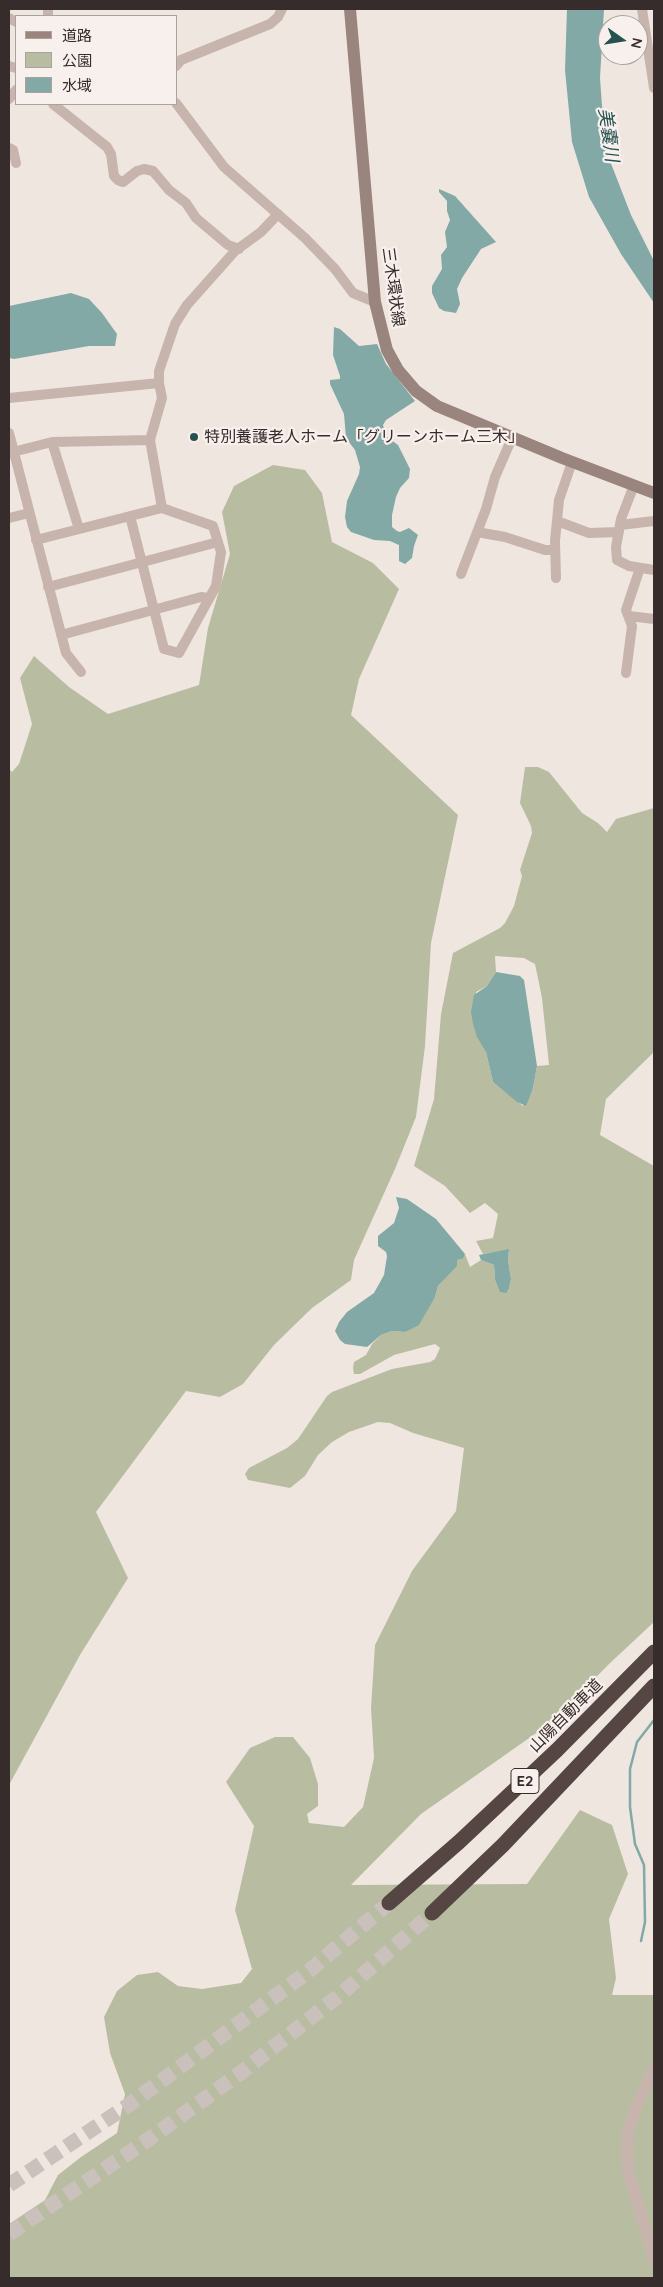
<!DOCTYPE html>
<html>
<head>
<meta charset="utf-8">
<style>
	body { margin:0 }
	#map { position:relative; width:663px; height:2287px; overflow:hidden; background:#f0e6e0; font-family:Quicksand,"Noto Sans JP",sans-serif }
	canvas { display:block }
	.frame { position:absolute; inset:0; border:10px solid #362c2b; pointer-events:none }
	.legend { position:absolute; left:15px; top:15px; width:162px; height:90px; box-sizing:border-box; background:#f8f0ec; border:1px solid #aaa29f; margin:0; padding:6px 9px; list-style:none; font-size:15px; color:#362c2b }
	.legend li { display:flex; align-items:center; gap:10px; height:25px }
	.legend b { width:25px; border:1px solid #aaa29f }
	.north { position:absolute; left:598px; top:15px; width:50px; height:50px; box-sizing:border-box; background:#f8f0ec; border:1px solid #aaa29f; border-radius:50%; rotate:103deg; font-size:14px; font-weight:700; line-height:20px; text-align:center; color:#362c2b }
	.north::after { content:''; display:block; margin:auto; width:18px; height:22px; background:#25524f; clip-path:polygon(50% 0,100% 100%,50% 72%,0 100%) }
</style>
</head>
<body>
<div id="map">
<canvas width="663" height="2287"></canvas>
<div class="frame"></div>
<ul class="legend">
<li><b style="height:6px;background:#9a847e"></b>道路</li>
<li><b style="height:14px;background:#b8bda1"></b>公園</li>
<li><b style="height:14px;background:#82a9a5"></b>水域</li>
</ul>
<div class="north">N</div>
</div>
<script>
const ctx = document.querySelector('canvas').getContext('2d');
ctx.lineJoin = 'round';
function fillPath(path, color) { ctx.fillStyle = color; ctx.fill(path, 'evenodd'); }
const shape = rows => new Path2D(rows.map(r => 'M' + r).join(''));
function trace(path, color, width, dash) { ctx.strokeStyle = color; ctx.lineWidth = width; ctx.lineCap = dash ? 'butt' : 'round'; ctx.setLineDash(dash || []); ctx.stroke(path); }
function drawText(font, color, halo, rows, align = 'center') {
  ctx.font = font + ' Quicksand,"Noto Sans JP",sans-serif'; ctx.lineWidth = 4.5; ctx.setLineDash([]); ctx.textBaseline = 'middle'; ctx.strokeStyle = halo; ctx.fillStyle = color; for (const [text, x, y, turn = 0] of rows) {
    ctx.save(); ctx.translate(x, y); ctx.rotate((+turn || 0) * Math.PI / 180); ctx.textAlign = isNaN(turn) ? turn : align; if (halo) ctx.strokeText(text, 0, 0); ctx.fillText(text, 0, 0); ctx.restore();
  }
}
fillPath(shape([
	[273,465,305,470,322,493,332,542,373,563,399,589,359,679,351,715,458,815,431,943,425,1046,416,1117,395,1169,354,1260,351,1280,312,1308,274,1345,243,1384,220,1397,186,1391,96,1512,128,1578,80,1655,9,1785,9,769,12,772,19,764,32,724,20,678,34,656,69,687,108,714,199,685,208,628,230,554,222,512,234,486],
	[525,767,538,767,549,772,582,813,598,823,607,832,616,819,654,808,654,1052,606,1099,600,1135,654,1166,654,1622,608,1665,552,1722,421,1814,351,1885,527,1884,580,1810,612,1825,628,1874,609,1919,616,1978,612,1995,654,1995,654,2278,9,2278,9,2224,45,2200,58,2175,81,2157,117,2133,125,2094,110,2053,104,2017,117,1991,137,1975,158,1972,178,1986,202,1989,241,1983,252,1969,235,1910,254,1826,226,1782,250,1748,275,1737,293,1737,310,1758,318,1784,318,1806,307,1814,309,1823,344,1827,363,1807,374,1758,371,1708,375,1645,412,1571,456,1511,464,1448,413,1433,390,1423,378,1422,349,1432,332,1442,318,1455,305,1476,290,1488,248,1480,245,1474,249,1468,287,1448,298,1439,327,1396,332,1392,392,1369,430,1362,435,1359,440,1348,435,1344,394,1355,360,1374,354,1374,353,1368,354,1362,366,1355,372,1344,381,1335,392,1331,405,1332,435,1297,438,1286,456,1266,457,1260,463,1259,465,1254,470,1267,481,1260,494,1265,495,1279,508,1291,509,1289,511,1279,508,1260,509,1250,483,1254,476,1241,493,1238,498,1214,485,1203,470,1213,445,1186,414,1166,434,1099,441,1014,453,953,500,928,505,923,514,906,522,876,520,870,532,833,531,826,520,803],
	[495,956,524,958,535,964,542,998,549,1065,537,1066,533,1088,523,1106,493,1082,486,1052,476,992,487,986,496,972]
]), '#b8bda1');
fillPath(shape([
	[567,9,604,9,600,78,605,148,631,215,654,261,654,303,621,254,589,197,572,142,565,70],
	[439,189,455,196,496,242,481,249,462,278,457,289,460,304,456,313,444,311,439,308,432,293,432,286,442,269,441,255,447,247,445,232,450,220,447,211,447,201,439,192],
	[71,293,89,299,102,313,117,334,115,346,89,346,14,359,9,358,9,306],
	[334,327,340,329,359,346,377,344,386,364,415,401,386,420,383,425,387,437,398,445,410,469,409,478,400,488,396,497,392,515,392,527,397,531,400,532,409,528,418,535,414,546,412,558,405,564,399,561,399,545,390,541,374,540,351,532,347,527,345,517,347,501,359,474,360,467,355,450,346,438,344,414,330,384,330,380,340,379,340,376,333,355],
	[496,972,520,976,524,980,537,1066,533,1088,526,1106,517,1102,493,1082,486,1052,477,1037,473,1024,471,1012,474,995,487,986],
	[396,1197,407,1199,436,1219,465,1254,463,1259,457,1260,457,1266,438,1286,435,1297,419,1325,405,1332,392,1331,381,1335,367,1347,345,1344,340,1340,335,1331,339,1322,347,1312,374,1293,384,1275,387,1256,386,1252,378,1246,378,1236,394,1223,399,1208],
	[509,1249,508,1260,511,1279,509,1289,506,1293,500,1292,495,1279,494,1265,481,1260,479,1255]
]), '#82a9a5');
trace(shape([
	[641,1941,645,1922,644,1865,635,1844,630,1807,630,1769,637,1742,654,1720]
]), '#82a9a5', 2.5);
trace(shape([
	[9,2185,130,2104,223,2035,309,1971,389,1903],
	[9,2234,149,2139,243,2071,341,1994,432,1913]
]), '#cbc1bc', 15, [15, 8]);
trace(shape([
	[48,9,48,16],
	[642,9,654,88],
	[9,18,16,22],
	[9,66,16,68],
	[176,66,181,60,270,24,278,17,282,9],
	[9,99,16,90],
	[176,103,224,167,305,238,335,269,353,293,375,302],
	[53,104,107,147,111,154,114,176,118,180,123,182,137,171,144,169,153,171,169,190,186,203,196,218,228,245,239,249],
	[9,148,13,150,16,163],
	[159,383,159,371,175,324,187,305,235,251,261,232,278,214],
	[9,398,159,383,162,398,150,440,162,508,213,526,221,552,216,586,179,653,164,649,130,516],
	[9,433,66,653,81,672],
	[52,442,79,529],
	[9,453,52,442,150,440],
	[634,485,621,519,616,547,617,560,629,566,654,570],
	[9,518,29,513],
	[557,521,589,533,619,532],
	[620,525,654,521],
	[477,532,505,537,545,550,555,550],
	[36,540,162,508],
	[461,574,486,509,495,477,512,438],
	[556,578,555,541,559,500,572,462],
	[48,587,218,542],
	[629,616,654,619],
	[61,635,201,597,209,598],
	[626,673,632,626,626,610,640,568]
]), '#c7b5ad', 10);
trace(shape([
	[654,2069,635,2109,627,2138,628,2170,654,2260]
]), '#c7b5ad', 12);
trace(shape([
	[350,9,375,302,387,350,398,370,416,391,437,406,562,458,654,493]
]), '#9a847e', 12);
trace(shape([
	[389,1903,459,1842,557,1750,654,1652],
	[432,1913,503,1845,654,1686]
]), '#564643', 15);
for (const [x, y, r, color] of [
	[194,437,5,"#25524f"]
]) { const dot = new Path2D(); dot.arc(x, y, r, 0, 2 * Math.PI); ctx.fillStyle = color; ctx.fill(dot); trace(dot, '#f8f0ec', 2); }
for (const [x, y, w] of [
	[525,1781,28]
]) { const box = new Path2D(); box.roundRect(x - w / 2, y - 12.5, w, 25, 4); ctx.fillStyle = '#f8f0ec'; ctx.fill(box); trace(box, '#362c2b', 1); }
drawText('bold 15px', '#362c2b', null, [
	["E2",525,1781]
]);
drawText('16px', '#362c2b', '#f8f0ec', [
	["三木環状線",393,287,82],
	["山陽自動車道",566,1716,-45]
]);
drawText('16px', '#362c2b', '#f8f0ec', [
	["特別養護老人ホーム「グリーンホーム三木」",204,437]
], 'left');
drawText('italic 18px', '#25524f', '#f8f0ec', [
	["美嚢川",608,135,82]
]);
</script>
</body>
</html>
